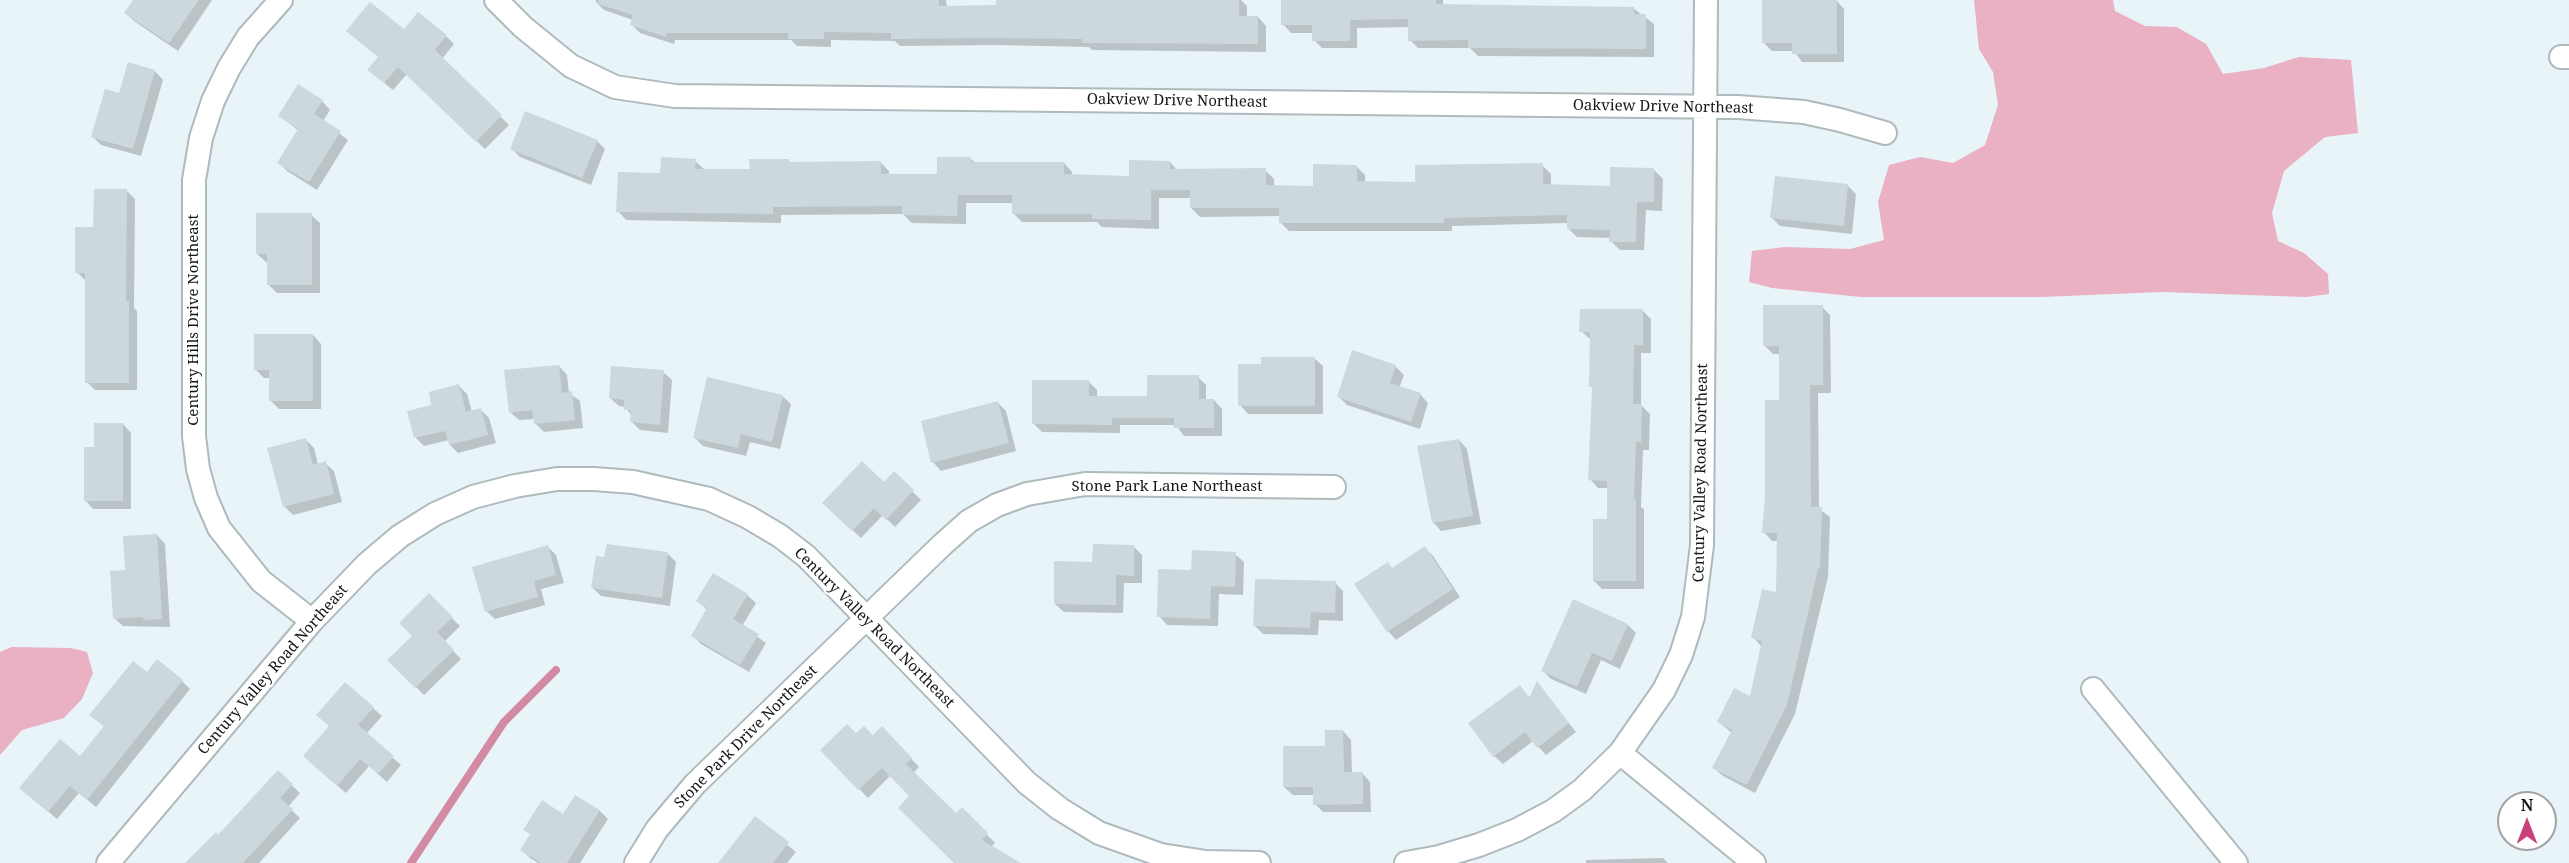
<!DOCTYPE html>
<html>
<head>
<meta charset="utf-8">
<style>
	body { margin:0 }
	#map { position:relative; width:2569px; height:863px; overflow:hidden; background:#e9f4f8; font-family:"Noto Serif",serif }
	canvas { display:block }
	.north { position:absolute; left:2497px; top:791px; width:60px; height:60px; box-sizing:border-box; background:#fff; border:2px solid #a1a2a3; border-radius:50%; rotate:0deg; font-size:16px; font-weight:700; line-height:24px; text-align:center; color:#131718 }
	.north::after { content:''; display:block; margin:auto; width:21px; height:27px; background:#c9407c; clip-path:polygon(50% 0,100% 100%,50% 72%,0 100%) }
</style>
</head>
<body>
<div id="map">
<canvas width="2569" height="863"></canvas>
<div class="north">N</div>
</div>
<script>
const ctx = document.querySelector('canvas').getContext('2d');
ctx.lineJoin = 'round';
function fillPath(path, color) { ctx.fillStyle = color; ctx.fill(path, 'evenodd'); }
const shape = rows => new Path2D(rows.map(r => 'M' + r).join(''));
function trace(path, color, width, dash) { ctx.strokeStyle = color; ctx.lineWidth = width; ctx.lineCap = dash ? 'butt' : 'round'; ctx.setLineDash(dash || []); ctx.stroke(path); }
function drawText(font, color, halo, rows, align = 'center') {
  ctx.font = font + ' "Noto Serif",serif'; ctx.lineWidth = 4.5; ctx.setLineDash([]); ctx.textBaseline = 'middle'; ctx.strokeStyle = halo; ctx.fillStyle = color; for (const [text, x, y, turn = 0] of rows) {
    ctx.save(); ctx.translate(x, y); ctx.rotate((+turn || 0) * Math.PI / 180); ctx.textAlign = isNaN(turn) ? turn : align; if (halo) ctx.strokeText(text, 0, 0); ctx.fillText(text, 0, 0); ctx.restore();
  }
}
fillPath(shape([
	[1974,0,2113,0,2115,11,2145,26,2177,27,2206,44,2223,74,2264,68,2299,57,2351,60,2358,133,2325,137,2284,171,2272,213,2278,241,2304,253,2328,274,2329,294,2306,297,2161,292,2042,297,1861,297,1772,288,1749,282,1752,251,1785,247,1850,249,1884,240,1878,202,1889,165,1920,157,1953,163,1985,145,1998,105,1993,72,1979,49],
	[12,647,71,648,87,652,93,673,82,699,64,718,22,730,0,755,0,652]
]), '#eab0c3');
fillPath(shape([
	[135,0,212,0,178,51,134,21,126,13],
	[596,0,946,0,947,7,998,6,998,0,1241,0,1247,6,1247,17,1258,17,1266,26,1266,52,1092,50,1089,47,995,45,900,46,895,41,831,40,831,47,797,46,791,40,675,40,674,44,640,33,632,25,633,20,604,10,596,2],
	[1283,0,1443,0,1443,6,1633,8,1654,24,1654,57,1478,56,1470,48,1418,48,1410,40,1410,27,1357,28,1357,48,1322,48,1314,40,1314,33,1291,33,1283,24],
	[1836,0,1844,9,1844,62,1802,62,1794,51,1772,51,1763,42],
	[404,32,446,36,454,44,442,59,509,125,485,149,407,74,393,90,378,78],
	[155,71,163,80,141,156,101,145,93,137,120,95],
	[322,101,330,110,323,121,348,140,317,190,287,171,279,162,299,131,280,116],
	[597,141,605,149,591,185,520,157,512,149],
	[971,159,976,163,1064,163,1072,172,1072,176,1130,177,1170,162,1178,171,1265,170,1274,179,1274,187,1314,187,1356,166,1365,175,1365,183,1416,183,1542,165,1551,174,1551,185,1611,187,1654,170,1663,179,1662,211,1646,210,1644,250,1620,250,1611,241,1611,238,1577,237,1568,228,1568,223,1452,226,1452,231,1289,231,1281,223,1281,216,1200,217,1191,208,1191,198,1159,198,1159,229,1102,227,1097,222,1022,222,1013,213,1013,203,966,203,966,224,912,223,903,214,781,215,781,223,626,220,618,211,662,175,695,161,704,169,751,170,789,161,791,163,880,162,889,171,889,175,938,176],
	[1847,185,1856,194,1852,234,1780,226,1772,218],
	[126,190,135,199,134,308,137,311,137,390,95,390,87,382,85,280,77,272,95,228],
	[311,215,320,223,320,293,277,293,269,285,269,262,266,262,257,254],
	[1822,307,1830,315,1831,393,1818,393,1819,509,1830,517,1828,577,1795,714,1755,793,1723,776,1714,768,1732,733,1719,722,1751,698,1761,646,1753,637,1777,594,1779,541,1772,541,1764,532,1780,401,1780,354,1773,354,1765,346],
	[1643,311,1651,319,1651,353,1641,353,1641,405,1650,414,1649,450,1643,450,1641,507,1644,509,1644,589,1602,589,1594,581,1608,521,1608,488,1598,488,1590,479,1593,389,1591,386,1591,340,1581,331],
	[313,335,321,344,321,409,279,409,271,401,271,378,264,378,256,370],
	[1314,358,1323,366,1323,414,1248,414,1240,405],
	[559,366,567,375,569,393,580,401,583,428,544,432,536,424,535,419,519,420,510,412],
	[1395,366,1404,375,1399,388,1420,394,1428,403,1420,429,1347,405,1338,396],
	[663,372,672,380,668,433,640,430,632,422,632,416,625,407,619,406,610,398],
	[1198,377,1206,385,1206,400,1214,400,1222,409,1222,436,1184,436,1176,425,1120,425,1120,433,1042,432,1034,424,1089,382,1097,390,1097,397,1148,397],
	[459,386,467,394,472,412,481,410,489,418,496,443,458,453,450,445,449,440,424,446,416,438,409,412,432,406],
	[782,396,791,404,780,449,750,442,746,456,703,446,694,437],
	[998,403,1006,411,1016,451,941,471,933,462],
	[123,424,131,433,131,509,93,509,85,500],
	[305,439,314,448,318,465,325,463,334,471,342,502,293,515,284,506],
	[1459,440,1467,449,1481,524,1441,531,1433,522],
	[894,473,921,500,895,527,883,515,861,538,824,503,884,484],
	[157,535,165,544,170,627,123,626,114,618,127,572],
	[548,547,556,555,564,583,541,589,545,605,495,619,486,611],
	[1134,547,1142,555,1142,583,1124,583,1123,613,1064,612,1055,604,1094,563],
	[1425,548,1433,556,1460,597,1396,640,1388,631,1357,584,1393,569],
	[668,554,676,562,670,606,601,596,592,587],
	[1235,554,1244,562,1243,595,1219,594,1218,626,1167,625,1159,616,1193,572],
	[1335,583,1343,591,1343,621,1319,620,1318,635,1263,634,1255,626],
	[747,595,756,603,742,626,766,643,749,672,701,644,692,635,707,610,698,601],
	[429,596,460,626,444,642,461,659,424,695,389,660,414,636],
	[1628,625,1636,633,1620,669,1601,660,1586,694,1551,679,1543,671],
	[147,674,182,681,190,689,96,807,79,793,57,819,30,796,80,758,105,727,100,723],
	[1537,684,1576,732,1546,755,1533,741,1503,764,1494,756,1519,687,1531,699],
	[373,708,382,716,366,734,401,765,387,782,369,766,346,793,313,765],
	[882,728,919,767,913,773,956,815,962,809,995,843,975,863,956,863,911,797,891,775,868,798,822,750,856,735,873,737],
	[1343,731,1351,740,1352,773,1362,773,1370,782,1371,812,1323,812,1315,804,1315,795,1293,795,1284,787],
	[278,773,300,793,288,807,300,818,259,863,203,863,219,837],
	[576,797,600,811,608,819,580,863,538,863,530,858,522,850,531,835,525,830,564,816],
	[755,818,796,852,787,863,720,863],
	[1663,858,1668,863,1586,863,1586,860]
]), '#0003');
trace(shape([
	[411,863,504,722,556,670]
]), '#d38aa3', 8);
fillPath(shape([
	[133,0,199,0,169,43,124,13],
	[599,0,939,0,939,6,996,5,996,0,1239,0,1239,16,1258,16,1258,44,1082,43,1082,39,986,38,891,39,891,33,824,32,824,39,788,39,788,33,667,33,666,37,630,25,633,15,598,4],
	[1281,0,1436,0,1436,4,1634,7,1634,14,1646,14,1646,49,1468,48,1468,40,1408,41,1408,19,1350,20,1350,41,1312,41,1312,25,1281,25],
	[1762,0,1837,0,1837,54,1792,54,1792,43,1762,43],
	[370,2,404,29,418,12,447,35,435,50,502,115,476,142,398,67,384,83,367,70,378,57,346,31],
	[128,62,155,70,133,149,91,137,105,89,119,93],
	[298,84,323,100,314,114,341,131,309,182,277,163,298,129,278,116],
	[525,111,598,140,582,178,510,149],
	[661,157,696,159,695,169,750,169,749,159,789,159,789,162,881,161,881,174,937,174,937,157,971,157,971,162,1064,162,1064,174,1129,176,1129,160,1170,161,1170,169,1266,168,1266,185,1313,186,1313,164,1357,165,1357,181,1415,182,1415,165,1543,163,1543,184,1610,186,1610,167,1654,168,1654,202,1637,202,1636,242,1609,242,1610,230,1567,229,1567,215,1444,218,1444,223,1279,223,1279,208,1190,208,1190,190,1151,190,1151,220,1092,219,1092,214,1012,214,1012,195,958,195,957,216,902,215,902,206,773,207,773,214,616,212,618,172,660,173],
	[1775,176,1848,184,1844,226,1770,218],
	[94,189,127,189,126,301,129,301,129,383,85,383,85,273,75,273,75,227,93,227],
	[256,213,312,213,312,285,267,285,267,254,256,254],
	[1763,305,1823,305,1823,385,1810,385,1811,507,1822,507,1820,569,1818,569,1787,705,1747,785,1712,768,1732,730,1717,722,1734,688,1750,696,1762,641,1751,638,1762,589,1776,592,1777,533,1762,533,1765,496,1765,400,1779,400,1779,346,1763,346],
	[1580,309,1643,309,1643,345,1634,345,1633,404,1642,404,1641,442,1636,442,1634,499,1636,499,1636,581,1593,581,1593,519,1607,519,1607,481,1588,480,1592,387,1589,387,1590,332,1579,332],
	[254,334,313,334,313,401,269,401,269,370,254,370],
	[1352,350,1396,365,1390,383,1421,393,1411,422,1337,397],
	[1261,357,1315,357,1315,406,1238,406,1238,364,1261,364],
	[559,365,562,393,572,391,575,420,534,424,532,410,509,413,504,370],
	[611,366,664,370,660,425,630,422,631,410,624,410,624,400,609,398],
	[1147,375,1199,375,1199,399,1214,399,1214,428,1174,428,1174,418,1112,418,1112,425,1032,424,1032,380,1089,380,1089,396,1147,396],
	[707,377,783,395,772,442,741,434,738,448,693,438],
	[459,384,466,412,481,408,488,435,449,445,445,431,414,438,407,411,431,405,429,392],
	[998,401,1009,443,931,463,921,421],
	[94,423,123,423,123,501,84,501,84,447,94,447],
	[306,438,313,465,326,461,334,494,283,507,267,448],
	[1459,439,1473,516,1432,523,1417,446],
	[862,461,884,482,894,471,914,490,886,520,874,508,852,531,822,503],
	[157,534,162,619,143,620,143,617,113,619,110,571,125,570,123,536],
	[607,544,668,552,662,598,591,588,596,556,604,557],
	[1093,544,1134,545,1134,576,1116,575,1116,605,1054,604,1054,561,1092,562],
	[548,545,556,575,534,581,538,597,485,612,472,567],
	[1425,546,1453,589,1387,632,1354,584,1388,562,1392,568],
	[1192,550,1236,552,1235,587,1211,586,1210,619,1157,617,1158,569,1191,570],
	[713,573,748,594,733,619,759,634,740,665,691,636,707,608,696,601],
	[1255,579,1336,581,1335,613,1311,612,1310,628,1253,626],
	[429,593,453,617,437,632,454,650,415,688,387,660,412,636,399,623],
	[1573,599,1628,624,1612,661,1592,653,1577,687,1541,671],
	[157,659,183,680,87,800,70,786,48,812,19,788,60,739,80,756,104,726,89,715,133,661,147,672],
	[1537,681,1569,723,1537,748,1525,732,1493,757,1468,723,1520,685,1529,698],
	[345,682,374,707,358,725,394,756,378,774,360,759,337,786,303,756,329,726,316,715],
	[847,724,856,733,864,726,873,735,882,726,912,758,906,764,956,813,962,807,988,833,982,840,1021,863,954,863,898,808,909,796,882,768,858,790,820,750],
	[1325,730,1343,730,1344,772,1363,772,1363,804,1313,805,1313,787,1283,787,1283,746,1325,746],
	[278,770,293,784,280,798,293,809,243,863,185,863,216,832,218,835],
	[575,795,600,810,567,863,541,863,520,850,530,834,523,830,542,800,563,814],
	[755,816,789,842,773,863,718,863]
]), '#ccd8db');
const street = shape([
	[281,0,248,37,229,68,213,101,201,138,194,180,194,436,198,469,206,498,219,528,261,581,312,621],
	[496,0,523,27,571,66,615,87,675,96,1738,107,1804,112,1840,120,1885,133],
	[2561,57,2569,57],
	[2093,689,2236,863],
	[1620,753,1754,863],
	[108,863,312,621,367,564,400,536,435,514,473,497,515,486,557,479,594,479,633,482,709,499,748,517,780,536,806,556,1027,783,1060,809,1099,833,1161,855,1206,862,1259,863],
	[636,863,657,829,695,784,942,545,969,521,997,505,1027,494,1085,484,1334,487],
	[1406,863,1439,857,1479,845,1517,830,1553,811,1582,790,1620,753,1664,690,1681,655,1693,617,1702,545,1706,0]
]);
trace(street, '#afbabd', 26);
trace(street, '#fff', 22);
drawText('15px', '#131718', '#fff', [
	["Oakview Drive Northeast",1177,101,1],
	["Oakview Drive Northeast",1663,107,1],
	["Century Hills Drive Northeast",194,320,-90],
	["Century Valley Road Northeast",1701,473,-89],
	["Stone Park Lane Northeast",1167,487],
	["Century Valley Road Northeast",874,628,45],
	["Century Valley Road Northeast",273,670,-49],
	["Stone Park Drive Northeast",746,737,-45]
]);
</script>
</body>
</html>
